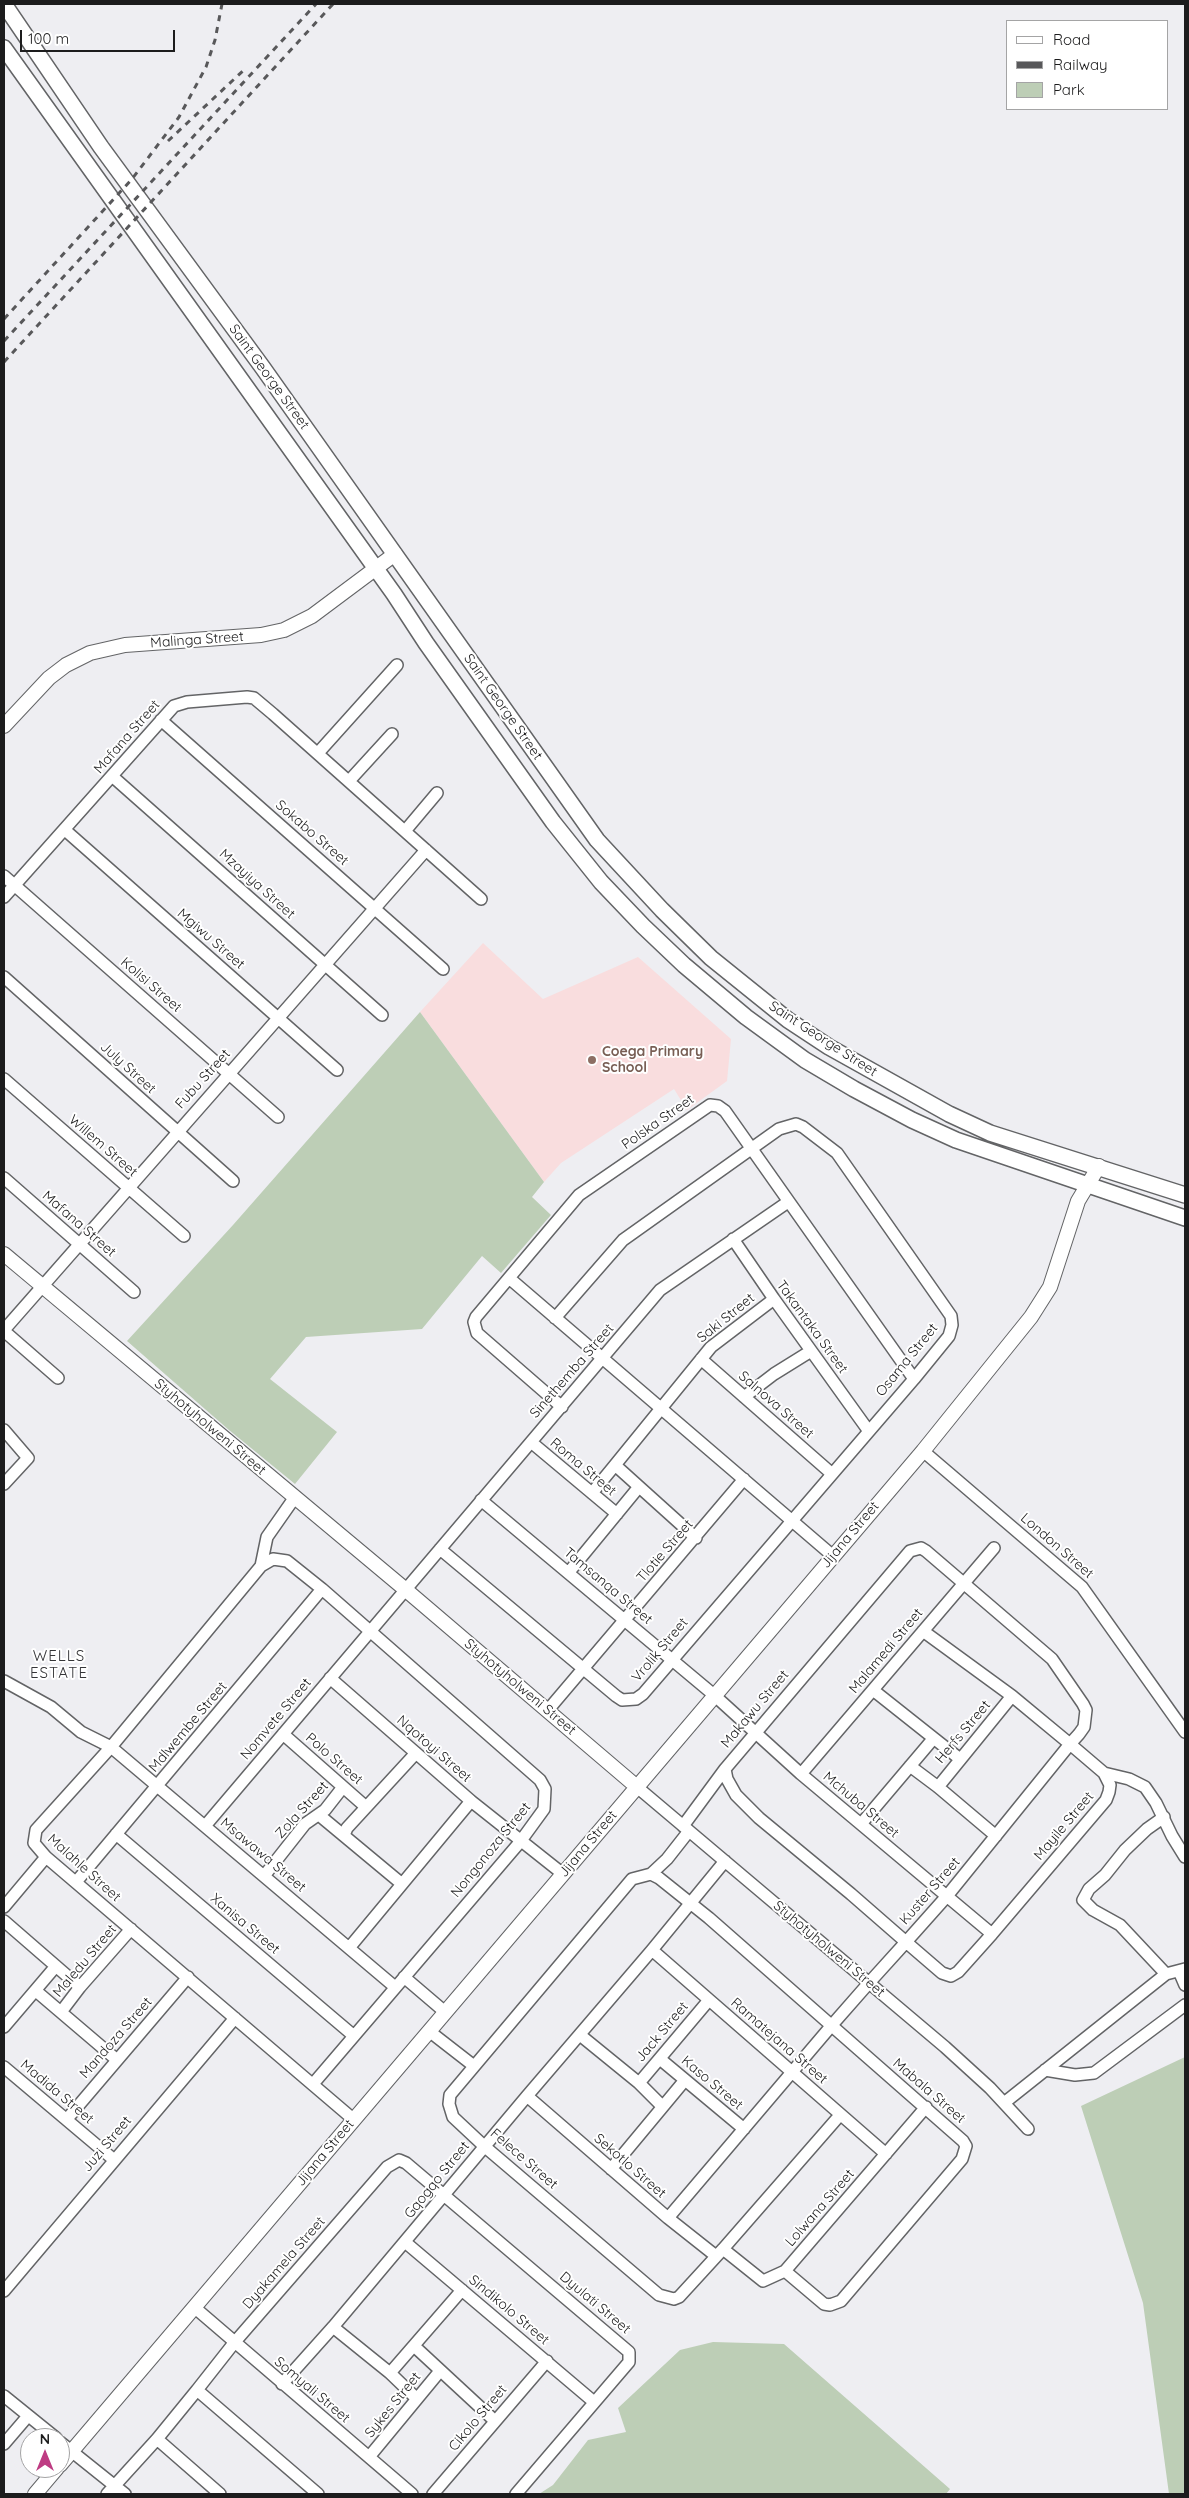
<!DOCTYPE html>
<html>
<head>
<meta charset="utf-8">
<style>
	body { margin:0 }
	#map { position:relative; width:1189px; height:2498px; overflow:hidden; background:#eeeef2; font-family:Quicksand,sans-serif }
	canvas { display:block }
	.frame { position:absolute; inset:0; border:5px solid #1c1c1d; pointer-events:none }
	.legend { position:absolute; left:1006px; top:20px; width:162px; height:90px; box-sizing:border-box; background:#fff; border:1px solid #a4a4a5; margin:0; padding:6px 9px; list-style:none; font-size:15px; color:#1c1c1d }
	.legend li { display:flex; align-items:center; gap:10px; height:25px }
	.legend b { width:25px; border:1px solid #a4a4a5 }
	.north { position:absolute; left:20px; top:2428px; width:50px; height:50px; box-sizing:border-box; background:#fff; border:1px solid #a4a4a5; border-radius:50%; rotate:0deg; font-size:14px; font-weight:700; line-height:20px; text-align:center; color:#1c1c1d }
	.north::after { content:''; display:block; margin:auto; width:18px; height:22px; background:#be3c83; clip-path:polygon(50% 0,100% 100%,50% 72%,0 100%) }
	.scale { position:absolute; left:20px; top:30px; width:155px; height:22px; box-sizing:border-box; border:2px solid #1c1c1d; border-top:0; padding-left:6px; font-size:15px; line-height:18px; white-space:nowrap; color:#1c1c1d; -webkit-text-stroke:4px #fff; paint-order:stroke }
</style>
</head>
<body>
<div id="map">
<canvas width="1189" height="2498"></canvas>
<div class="frame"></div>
<ul class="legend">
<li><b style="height:6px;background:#fff"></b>Road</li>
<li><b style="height:6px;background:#58585a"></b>Railway</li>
<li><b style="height:14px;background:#bdceb6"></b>Park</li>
</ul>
<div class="north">N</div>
<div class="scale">100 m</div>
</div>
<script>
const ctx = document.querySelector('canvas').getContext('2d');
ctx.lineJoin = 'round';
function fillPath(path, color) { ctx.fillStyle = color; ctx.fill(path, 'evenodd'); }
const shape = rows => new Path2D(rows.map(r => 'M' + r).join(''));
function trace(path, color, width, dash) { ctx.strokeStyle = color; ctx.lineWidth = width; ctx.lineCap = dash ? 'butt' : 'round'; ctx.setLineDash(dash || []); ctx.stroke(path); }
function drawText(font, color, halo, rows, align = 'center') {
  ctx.font = font + ' Quicksand,sans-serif'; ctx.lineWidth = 4; ctx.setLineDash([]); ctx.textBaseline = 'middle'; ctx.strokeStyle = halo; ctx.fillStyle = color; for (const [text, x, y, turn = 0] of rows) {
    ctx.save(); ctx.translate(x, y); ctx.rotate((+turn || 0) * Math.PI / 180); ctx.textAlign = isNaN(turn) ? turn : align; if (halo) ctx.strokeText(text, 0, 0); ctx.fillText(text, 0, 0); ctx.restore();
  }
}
fillPath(shape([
	[483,943,543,999,638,957,731,1039,727,1081,687,1110,674,1089,561,1163,544,1182,420,1012]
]), '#f9ddde');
fillPath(shape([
	[420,1012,544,1182,532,1197,551,1215,501,1273,482,1256,422,1329,306,1337,270,1379,337,1432,295,1484,229,1430,127,1341,233,1225],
	[1185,2057,1185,2494,1169,2494,1143,2303,1081,2106],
	[713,2342,784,2344,950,2489,946,2494,539,2494,553,2485,588,2440,626,2432,618,2408,680,2350]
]), '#bdceb6');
const minor = shape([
	[161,720,443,969],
	[318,753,397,665],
	[112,776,382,1015],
	[349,781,392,734],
	[65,830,337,1070],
	[405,831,437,793],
	[4,876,278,1117],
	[4,897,174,706,187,702,247,697,254,698,273,714,481,899],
	[4,977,233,1181],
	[4,1079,184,1236],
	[4,1178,134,1292],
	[733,1239,774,1299,868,1430],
	[509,1278,833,1556],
	[4,1330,426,850],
	[4,1331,58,1378],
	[701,1359,831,1473],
	[744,1397,774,1374,811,1351],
	[562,1407,477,1333,474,1322,476,1317,579,1195,710,1105,718,1106,725,1111,914,1379],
	[4,1430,28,1458,4,1484],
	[531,1442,617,1514],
	[923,1451,1082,1587,1185,1732],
	[592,1493,615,1465],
	[481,1500,714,1695,801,1774,992,1934],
	[696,1538,615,1465,711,1347,774,1299],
	[440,1549,616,1696,622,1700,636,1699,643,1694,914,1379,949,1336,952,1325,951,1316,837,1153,803,1127,796,1124,779,1129,623,1240,555,1318],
	[261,1566,267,1537,295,1497],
	[569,1572,638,1488],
	[330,1678,471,1801,563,1874],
	[4,1681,51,1707,81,1732,111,1747,395,1987],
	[873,1690,960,1759],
	[548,1710,744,1479],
	[283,1734,366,1807],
	[910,1766,938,1787,996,1836],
	[1104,1773,1129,1779,1145,1787,1156,1803,1172,1836,1185,1857],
	[801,1774,994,1548],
	[637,1787,945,2047,990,2088,1028,2129],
	[938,1787,1012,1696],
	[319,1815,402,1884],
	[1164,1817,1147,1829,1125,1850,1105,1875,1089,1889,1083,1900,1093,1910,1120,1925,1166,1974],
	[861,1824,933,1739],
	[205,1826,660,1290,788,1202],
	[683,1826,725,1769],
	[116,1834,354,2036],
	[344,1835,347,1828,416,1753],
	[651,1874,667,1859,689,1831],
	[264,1876,305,1824,325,1810,343,1787],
	[76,1882,322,1589],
	[4,1907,46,1857],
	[4,1921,80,1987],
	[349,1948,471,1801],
	[652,1950,886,2154],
	[1179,1971,1185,1985],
	[404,1977,445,2012],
	[36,1991,117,2060],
	[61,2012,80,1987,131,1929],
	[4,2027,56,1966],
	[429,2031,474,2066],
	[580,2035,639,2083,662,2106],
	[660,2059,744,2129],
	[4,2067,113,2159],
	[1045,2070,1075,2075,1094,2073,1185,2005],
	[639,2083,709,2000],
	[313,2084,520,1842,544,1809,545,1789,540,1780,322,1589,287,1561,273,1559,261,1566,111,1747,36,1830,34,1843,46,1857,353,2119],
	[527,2096,668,2218,716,2256],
	[1004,2103,1166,1974,1185,1969],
	[67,2119,188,1977],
	[611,2169,685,2080],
	[668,2218,832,2025,868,1984,906,1942,947,1896,1070,1744,1079,1734,1084,1727,1086,1710,1083,1704,1052,1659,926,1551,921,1548,910,1551,725,1769,727,1779,736,1795,759,1818,851,1894,906,1942,942,1973,951,1976,958,1972,992,1934,1106,1800,1109,1792,1110,1785,1104,1773,1070,1744,1012,1696,923,1631],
	[405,2242,594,2402],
	[723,2249,763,2281,785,2271,926,2107],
	[785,2271,824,2304,830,2305,841,2301,962,2159,966,2146,963,2141,709,1918,659,1878,651,1874,632,1879,450,2095,449,2104,453,2117,484,2146,659,2295,674,2299,679,2297,723,2249,840,2115],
	[4,2291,235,2018],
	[194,2307,412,2494],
	[333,2327,390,2373,417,2399],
	[414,2346,495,2421],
	[390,2373,462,2290],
	[282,2384,333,2327,527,2096,652,1950,725,1861],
	[4,2396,56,2438],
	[157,2439,197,2390],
	[60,2442,125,2494],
	[4,2444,28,2416],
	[369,2457,440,2371],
	[107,2494,157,2439,220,2494],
	[318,2494,197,2390,234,2343,387,2167,399,2160,406,2163,629,2352,629,2362,516,2494],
	[433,2494,547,2361]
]);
const tertiary = shape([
	[4,726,49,678,66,665,90,653,125,645,261,635,284,630,312,616,395,554],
	[4,1254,406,1590,637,1787],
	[60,2465,923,1451,1031,1317,1050,1287,1078,1201,1099,1166],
	[35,2494,57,2468]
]);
const secondary = shape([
	[4,4,101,147,263,368,597,840,662,910,711,958,788,1020,829,1047,949,1114,990,1133,1185,1195],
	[4,48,394,594,426,643,553,822,601,882,643,926,684,965,746,1017,805,1060,854,1089,912,1120,956,1140,1185,1218]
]);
trace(minor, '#636466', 14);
trace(tertiary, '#636466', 16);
trace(secondary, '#636466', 18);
trace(minor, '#fff', 11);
trace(tertiary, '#fff', 14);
trace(secondary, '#fff', 15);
trace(shape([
	[168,141,246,68],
	[4,319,132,179,179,117,206,67,215,40,222,4],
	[4,341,316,4],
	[4,362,333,4]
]), '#58585a', 3, [6, 6]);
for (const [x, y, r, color] of [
	[592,1060,5,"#8d6e63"]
]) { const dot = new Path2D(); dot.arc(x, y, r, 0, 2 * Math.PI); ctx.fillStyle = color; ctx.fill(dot); trace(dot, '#fff', 2); }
drawText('14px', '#1c1c1d', '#fff', [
	["Saint George Street",269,377,54],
	["Malinga Street",197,640,-4],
	["Saint George Street",503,707,55],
	["Mafana Street",127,737,-49],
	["Sokabo Street",312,833,41],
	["Mzayiya Street",257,884,42],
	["Mgiwu Street",211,939,41],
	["Kolisi Street",151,985,41],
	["Saint George Street",823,1039,33],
	["July Street",128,1068,42],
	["Fubu Street",203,1079,-48],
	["Polska Street",658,1122,-35],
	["Willem Street",103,1146,41],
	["Mafana Street",79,1224,41],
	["Saki Street",726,1318,-39],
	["Takantaka Street",812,1327,54],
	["Osama Street",907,1360,-51],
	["Sinethemba Street",572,1371,-49],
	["Salnova Street",776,1405,41],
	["Styhotyholweni Street",210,1427,40],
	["Roma Street",583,1467,40],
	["Jijana Street",850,1535,-50],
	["London Street",1057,1546,41],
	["Tlotie Street",665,1551,-49],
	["Tamsanqa Street",608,1586,40],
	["Vrolik Street",660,1650,-50],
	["Malamedi Street",886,1651,-50],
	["Styhotyholweni Street",520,1687,40],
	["Makawu Street",755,1709,-50],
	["Nomvete Street",276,1719,-50],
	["Mdlwembe Street",188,1727,-50],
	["Herfs Street",963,1732,-50],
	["Nqotoyi Street",434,1749,41],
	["Polo Street",334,1759,41],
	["Mchuba Street",861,1805,40],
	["Zola Street",302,1810,-48],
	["Mayile Street",1064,1826,-50],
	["Jijana Street",588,1844,-50],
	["Nongonoza Street",491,1850,-51],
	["Msawawa Street",263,1855,40],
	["Malahle Street",84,1868,42],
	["Kuster Street",930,1891,-49],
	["Xanisa Street",245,1924,40],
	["Styhotyholweni Street",829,1949,40],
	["Maledu Street",85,1961,-50],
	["Jack Street",662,2032,-50],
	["Mandoza Street",116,2038,-49],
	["Ramatejana Street",779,2041,41],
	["Kaso Street",712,2083,40],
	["Mabala Street",929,2091,41],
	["Madida Street",57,2092,40],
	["Juzi Street",107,2144,-50],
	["Jijana Street",325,2153,-50],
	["Felece Street",524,2159,41],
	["Sekotlo Street",630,2166,41],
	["Gqogqo Street",437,2180,-51],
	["Lolwana Street",820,2208,-49],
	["Dyakamela Street",284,2263,-49],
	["Dyulati Street",595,2303,40],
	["Sindikolo Street",509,2310,40],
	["Somyali Street",312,2390,40],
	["Sykes Street",393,2405,-51],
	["Cikolo Street",478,2418,-50]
]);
drawText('bold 14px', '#785e54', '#fff', [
	["Coega Primary",602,1052],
	["School",602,1068]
], 'left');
ctx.letterSpacing = '1px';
drawText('15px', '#353538', '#fff', [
	["WELLS",59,1656],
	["ESTATE",59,1673]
]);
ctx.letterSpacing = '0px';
</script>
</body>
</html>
